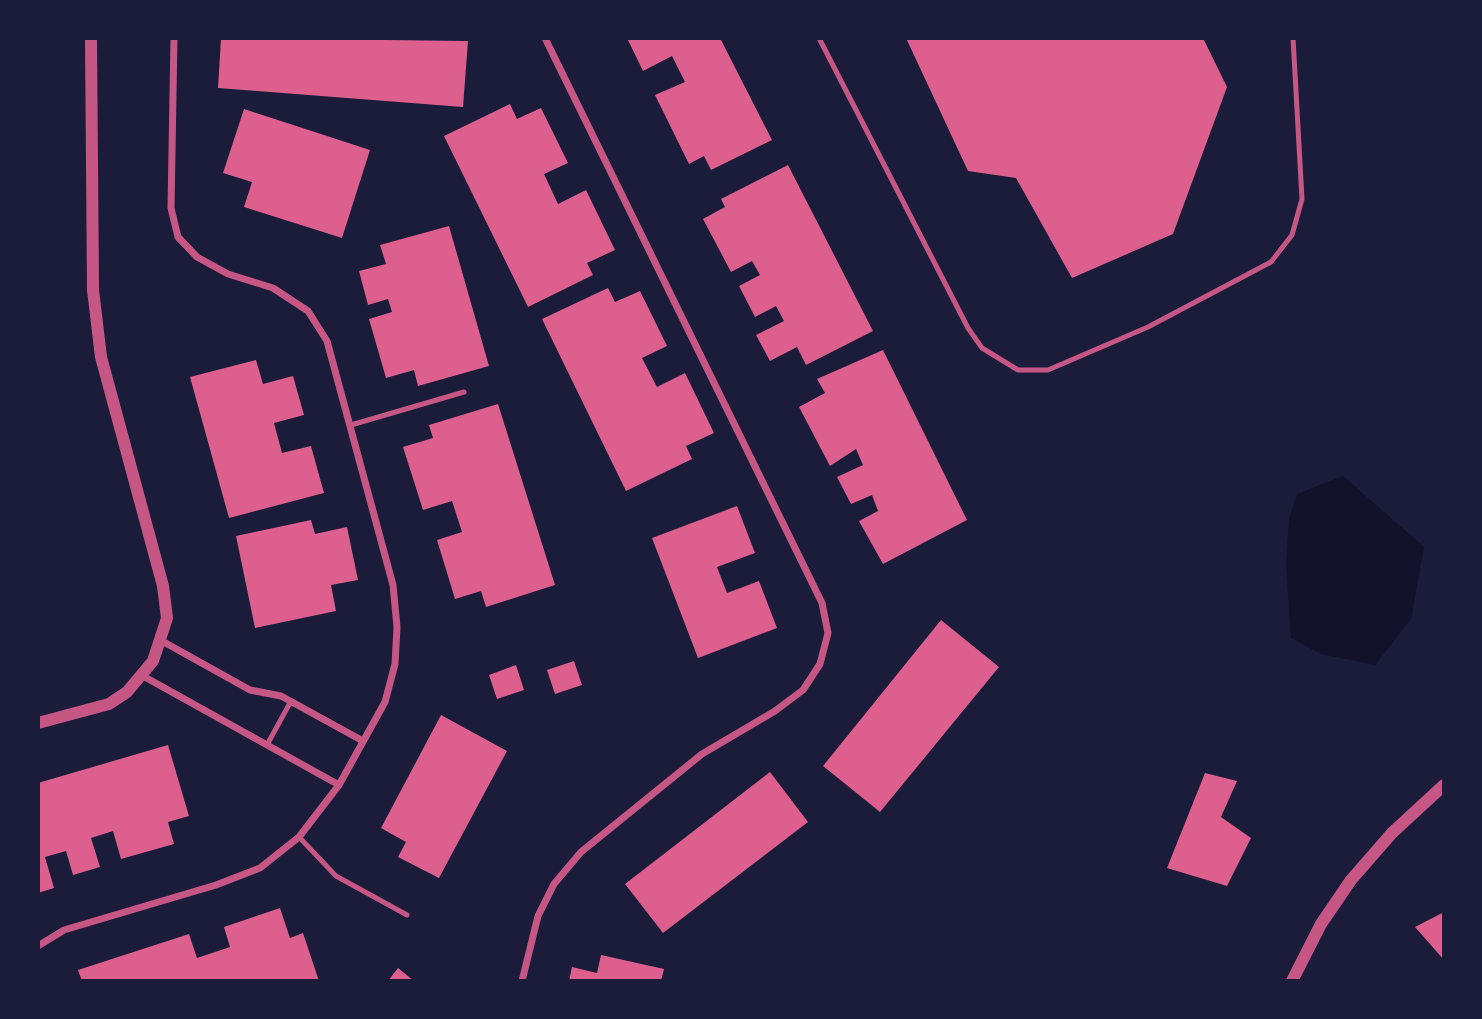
<!DOCTYPE html>
<html>
<head>
<meta charset="utf-8">
<style>
	body { margin:0 }
	#map { position:relative; width:1482px; height:1019px; overflow:hidden; background:#1b1b3a; font-family:"Nunito Sans",sans-serif }
	canvas { display:block }
	.frame { position:absolute; inset:0; border:40px solid #1b1b3a; pointer-events:none }
</style>
</head>
<body>
<div id="map">
<canvas width="1482" height="1019"></canvas>
<div class="frame"></div>
</div>
<script>
const ctx = document.querySelector('canvas').getContext('2d');
ctx.lineJoin = 'round';
function fillPath(path, color) { ctx.fillStyle = color; ctx.fill(path, 'evenodd'); }
const shape = rows => new Path2D(rows.map(r => 'M' + r).join(''));
function trace(path, color, width, dash) { ctx.strokeStyle = color; ctx.lineWidth = width; ctx.lineCap = dash ? 'butt' : 'round'; ctx.setLineDash(dash || []); ctx.stroke(path); }
fillPath(shape([
	[1343,476,1424,547,1411,619,1375,665,1321,654,1291,638,1286,564,1289,519,1297,494]
]), '#12122b');
fillPath(shape([
	[221,38,468,41,463,107,218,88],
	[627,38,720,38,772,140,711,170,704,156,689,164,655,95,685,82,672,56,643,71],
	[906,38,1203,38,1227,87,1173,234,1072,278,1016,178,968,171],
	[510,104,517,119,541,108,568,163,544,174,558,204,586,190,615,250,587,263,593,275,528,307,444,136],
	[244,109,370,150,342,238,244,207,252,182,223,173],
	[788,165,873,331,806,365,797,347,770,361,756,335,784,321,776,306,755,317,739,286,760,275,752,261,731,272,703,219,725,207,721,199],
	[449,226,489,366,418,386,414,370,386,378,369,319,392,312,388,299,368,305,359,271,386,264,380,245],
	[608,288,615,302,640,291,667,346,642,358,657,387,685,373,714,433,686,446,692,459,626,491,542,319],
	[883,350,967,520,883,564,859,521,878,511,872,495,851,504,837,477,863,465,856,449,830,466,799,407,825,393,817,379],
	[256,360,263,384,293,376,304,415,274,423,282,453,311,446,324,493,229,518,190,377],
	[498,404,555,585,486,607,481,591,455,599,437,540,462,532,452,501,423,510,403,447,433,438,429,425],
	[737,506,755,553,717,567,727,593,759,581,777,628,698,658,652,538],
	[311,520,315,534,347,527,358,580,331,585,336,611,255,628,236,536],
	[941,620,999,667,880,812,823,766],
	[574,661,582,685,555,694,547,670],
	[516,665,524,690,497,699,489,675],
	[441,715,507,751,439,878,398,857,406,842,381,828],
	[168,745,189,816,168,822,174,844,121,859,113,831,91,838,100,867,73,875,66,851,45,857,54,888,38,893,38,783],
	[770,772,808,822,663,933,625,884],
	[1205,773,1237,781,1221,817,1251,838,1227,886,1167,868],
	[280,908,290,938,303,933,319,981,82,981,78,970,189,934,197,958,230,947,224,927],
	[1444,912,1444,960,1415,927],
	[601,955,664,969,661,981,569,981,572,967,597,973],
	[398,968,414,981,388,981]
]), '#dd5f8e');
trace(shape([
	[819,38,968,328,982,348,1018,370,1048,370,1148,327,1271,262,1292,235,1302,199,1293,38],
	[351,425,464,392],
	[267,745,291,701],
	[299,837,336,876,407,915]
]), '#c65784', 5);
trace(shape([
	[162,641,250,690,281,696,363,741],
	[143,676,339,785],
	[38,946,64,930,216,885,260,868,299,837,339,785,385,702,395,664,397,627,393,585,327,341,308,311,273,288,228,274,197,257,178,237,171,208,174,38],
	[522,981,538,916,554,884,581,852,702,754,775,711,803,690,820,664,828,633,822,603,545,38]
]), '#c65784', 7);
trace(shape([
	[38,723,109,704,127,692,153,661,167,618,163,586,101,357,93,290,91,38],
	[1292,981,1321,924,1351,880,1392,833,1444,785]
]), '#c65784', 12);
</script>
</body>
</html>
